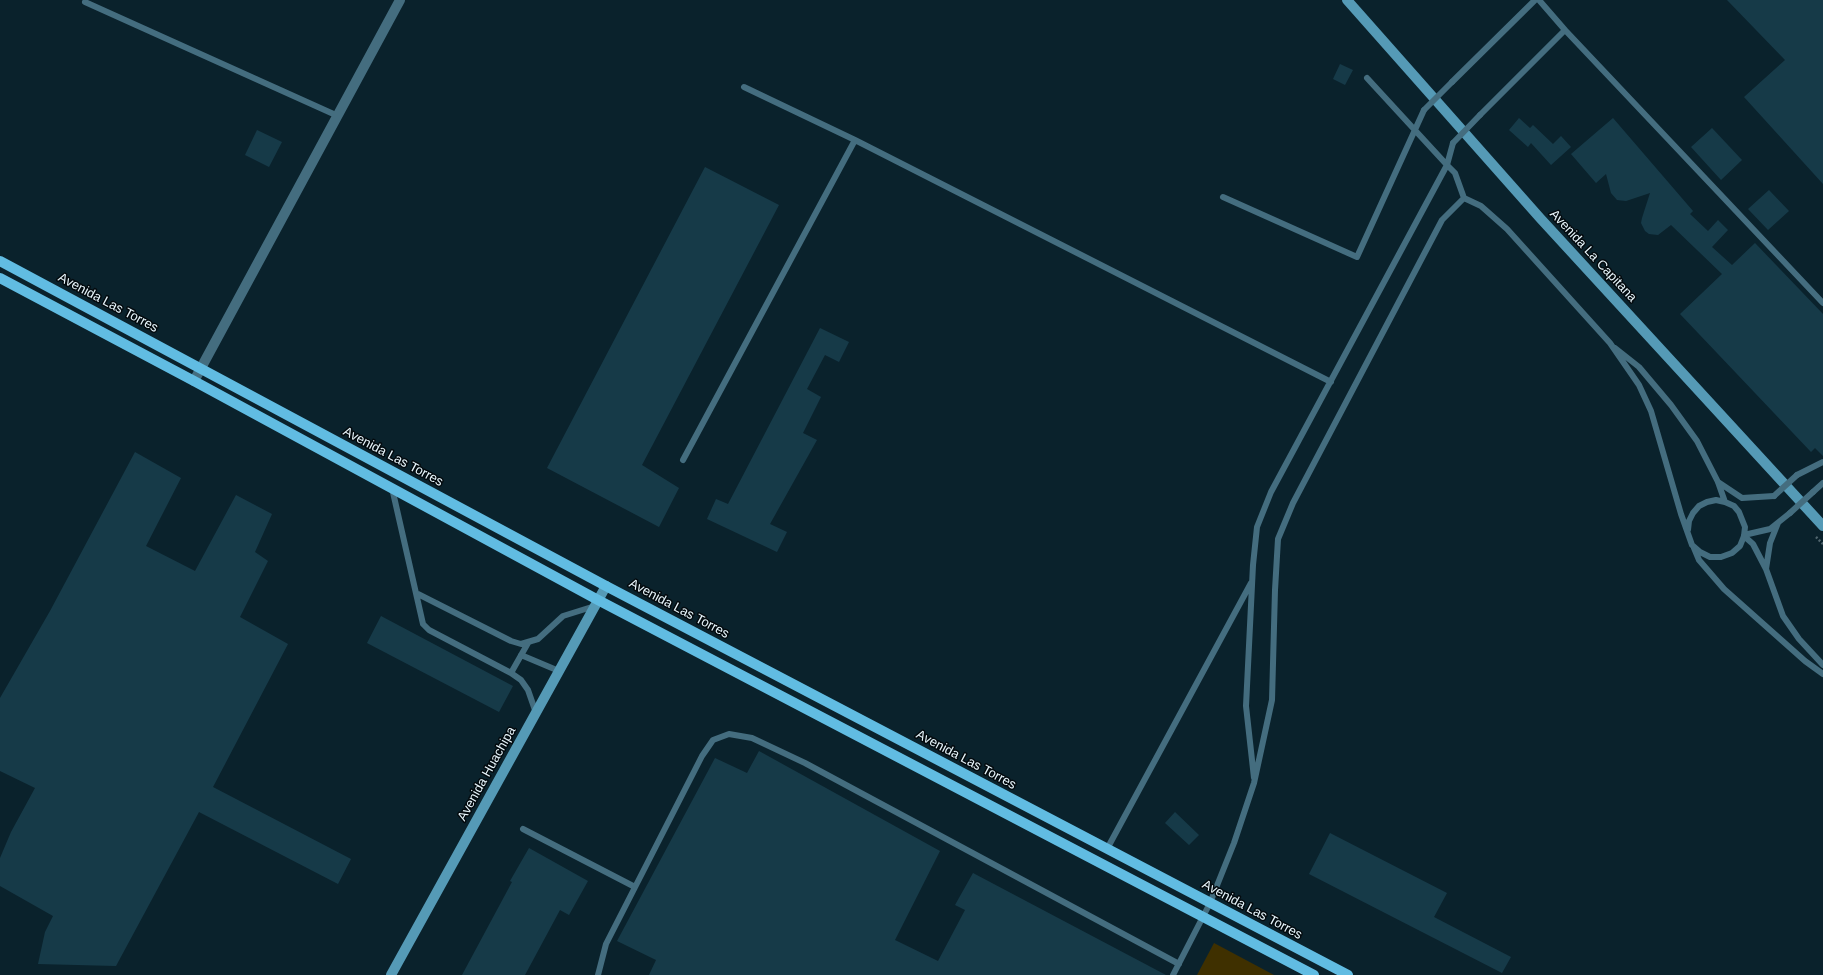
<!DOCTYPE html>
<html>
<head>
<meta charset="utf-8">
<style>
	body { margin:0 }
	canvas { display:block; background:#0a222c }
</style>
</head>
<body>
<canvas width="1823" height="975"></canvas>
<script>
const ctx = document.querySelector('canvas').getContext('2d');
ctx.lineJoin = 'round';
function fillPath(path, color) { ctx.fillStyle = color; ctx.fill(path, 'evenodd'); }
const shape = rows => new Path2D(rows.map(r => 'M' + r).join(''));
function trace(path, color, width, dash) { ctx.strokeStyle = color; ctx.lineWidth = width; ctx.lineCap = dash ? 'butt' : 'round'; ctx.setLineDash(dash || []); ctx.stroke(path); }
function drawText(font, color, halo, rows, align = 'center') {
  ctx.font = font + ' Arial,sans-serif'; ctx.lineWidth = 3; ctx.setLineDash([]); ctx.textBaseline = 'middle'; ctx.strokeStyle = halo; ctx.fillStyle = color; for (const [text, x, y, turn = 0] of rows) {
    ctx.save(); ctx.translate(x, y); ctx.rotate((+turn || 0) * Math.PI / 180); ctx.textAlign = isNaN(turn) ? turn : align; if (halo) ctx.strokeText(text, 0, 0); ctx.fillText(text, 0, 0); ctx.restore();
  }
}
fillPath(shape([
	[1214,943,1274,975,1197,975]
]), '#3f3000');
fillPath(shape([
	[1727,0,1823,0,1823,184,1744,97,1785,60],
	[1340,64,1353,70,1345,85,1333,79],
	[1519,118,1530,128,1533,125,1553,144,1561,136,1571,147,1551,165,1531,143,1528,147,1509,130],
	[1613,118,1693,211,1690,214,1708,231,1718,220,1728,230,1712,247,1732,265,1755,243,1823,314,1823,456,1815,448,1811,452,1680,314,1722,274,1671,225,1658,235,1649,234,1645,231,1641,223,1642,218,1650,193,1626,201,1617,200,1611,193,1606,174,1596,183,1571,154],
	[1712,128,1742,160,1721,180,1691,147],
	[257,130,282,142,269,167,245,155],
	[705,167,779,205,642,465,679,488,659,527,547,468],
	[1769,190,1789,211,1768,230,1748,209],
	[820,328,849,342,839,362,825,355,807,389,821,397,803,433,817,440,770,524,787,532,777,552,707,519,716,499,728,504],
	[135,452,181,478,146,546,195,571,236,495,272,514,255,552,268,561,240,617,288,644,213,787,351,859,338,884,199,812,116,966,38,964,45,932,53,916,0,886,0,858,11,832,35,788,0,771,0,698,50,611],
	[381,616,513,686,499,712,367,643],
	[759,751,940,851,895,940,938,961,965,910,955,905,973,873,1166,975,649,975,656,960,617,941,715,758,747,773],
	[1175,812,1199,835,1189,845,1165,823],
	[1330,833,1447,893,1434,917,1511,957,1502,973,1309,874],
	[529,848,588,881,569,915,560,910,525,975,462,975,512,882,510,881]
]), '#163a48');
trace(shape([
	[1816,537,1823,544]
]), '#50656e', 2.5, [2, 2]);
trace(shape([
	[85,2,338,116],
	[1565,30,1823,303],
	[1452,82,1535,0],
	[744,87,855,140,1331,382],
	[1480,115,1565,30,1539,0],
	[1453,143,1447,165,1455,173,1464,198,1481,206,1507,229,1610,343,1639,385,1651,411,1681,514,1692,545,1700,552,1710,557,1721,557,1732,553,1740,546,1744,536,1745,527,1739,512,1734,506,1725,502,1716,500,1707,502,1699,506,1693,513,1689,521,1688,530],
	[1223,197,1357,257,1424,110],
	[1615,348,1639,367,1671,405,1697,441,1718,482,1725,502],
	[683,460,855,140],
	[1797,475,1823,462],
	[1718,482,1742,498,1774,496],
	[392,488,423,624,429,630,511,673,521,680,528,690,536,713],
	[1813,492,1823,483],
	[1744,535,1770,529,1790,513],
	[1744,536,1753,544,1766,569,1783,616,1799,639,1823,665],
	[1694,548,1699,560,1724,589,1805,661,1823,674],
	[1766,569,1770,543,1778,523],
	[418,594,511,641,521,644,538,639,563,616,595,606],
	[521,655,559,671],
	[511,673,528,643],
	[1254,778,1246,706,1253,565,1257,527,1271,492,1447,165,1367,78],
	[523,829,635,887],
	[1107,849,1251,583],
	[598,975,606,944,702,756,713,740,729,734,752,738,805,763,1179,964],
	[1173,975,1210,903,1234,843,1254,783,1272,700,1275,590,1278,539,1293,503,1442,220,1464,198]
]), '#446d7f', 6);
trace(shape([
	[194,381,400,0]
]), '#446d7f', 10);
trace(shape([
	[1347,0,1540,218,1823,526],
	[391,975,606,586]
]), '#559ab6', 10);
trace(shape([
	[0,261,606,586,1348,975],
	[0,278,194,381,598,600,1314,975]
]), '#61bce2', 10);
trace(shape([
	[1424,110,1452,82],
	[1453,143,1480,115],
	[1774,496,1797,475],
	[1790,513,1813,492]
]), '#446d7f', 6);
drawText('13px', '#e8f6fc', '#030a0e', [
	["Avenida La Capitana",1593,256,47],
	["Avenida Las Torres",108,303,28],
	["Avenida Las Torres",393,457,28],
	["Avenida Las Torres",679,609,28],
	["Avenida Las Torres",966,760,28],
	["Avenida Huachipa",487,774,-61],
	["Avenida Las Torres",1252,910,28]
]);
</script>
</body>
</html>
